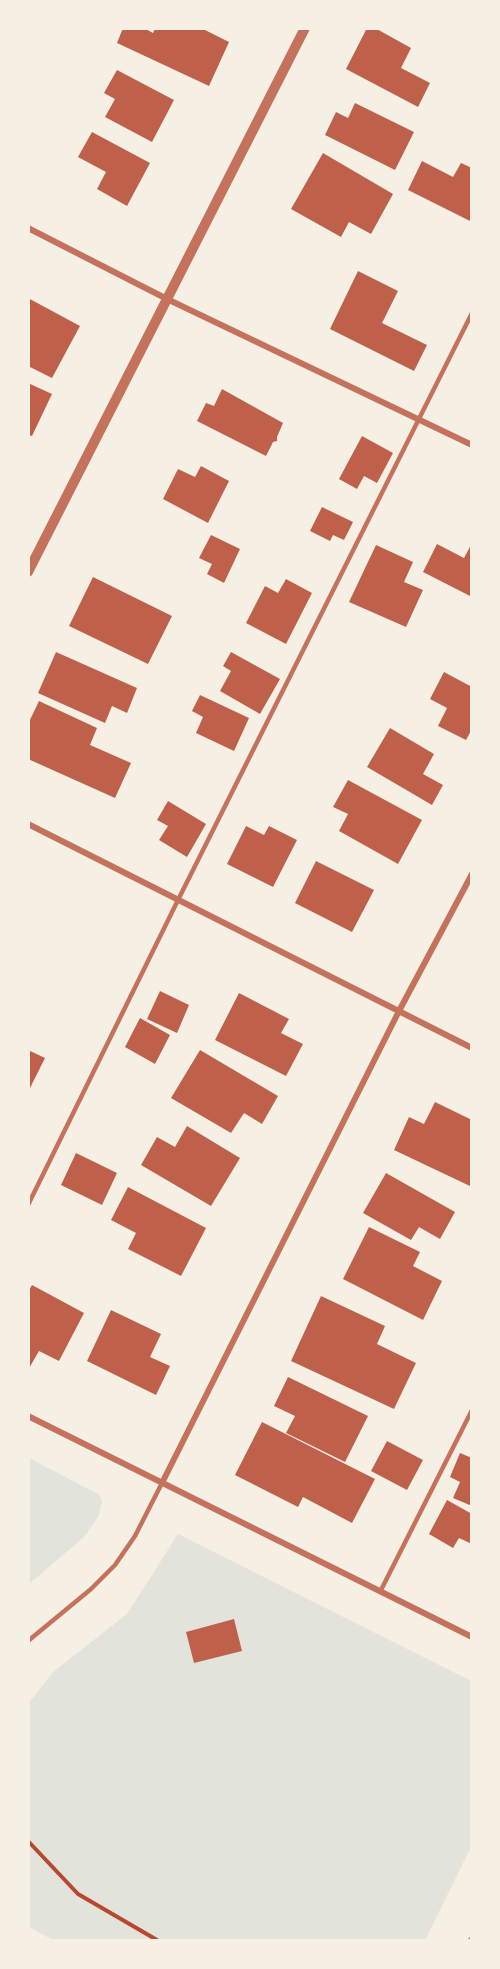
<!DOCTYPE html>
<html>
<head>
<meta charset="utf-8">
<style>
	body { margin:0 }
	#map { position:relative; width:500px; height:1969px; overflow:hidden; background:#f6efe4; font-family:Spectral,serif }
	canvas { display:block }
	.frame { position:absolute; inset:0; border:30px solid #f6efe4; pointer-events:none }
</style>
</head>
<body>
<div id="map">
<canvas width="500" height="1969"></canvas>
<div class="frame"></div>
</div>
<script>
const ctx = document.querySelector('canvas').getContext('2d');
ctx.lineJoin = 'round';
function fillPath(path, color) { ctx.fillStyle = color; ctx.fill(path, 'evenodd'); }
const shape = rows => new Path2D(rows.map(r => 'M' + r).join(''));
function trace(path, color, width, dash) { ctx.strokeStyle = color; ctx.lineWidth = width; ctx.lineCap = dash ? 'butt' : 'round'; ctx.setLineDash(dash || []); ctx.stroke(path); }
fillPath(shape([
	[29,1458,98,1494,101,1498,102,1503,98,1517,84,1537,29,1584],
	[178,1534,471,1681,471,1847,425,1940,53,1940,29,1927,28,1704,53,1672,127,1614]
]), '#e2e4dc');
fillPath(shape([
	[123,28,144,28,153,33,155,28,201,28,229,42,209,86,117,43],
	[367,28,375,28,411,48,401,68,430,83,418,107,346,69],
	[117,70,174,100,152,142,105,117,115,99,104,93],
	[355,103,414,132,395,170,325,135,336,112,348,118],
	[92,132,150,163,127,206,97,189,106,172,78,157],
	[323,153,393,194,371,234,349,222,341,237,291,209],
	[422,161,453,177,461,163,472,168,472,222,408,190],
	[358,271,398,291,382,323,427,345,414,371,330,329],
	[28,298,80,326,52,378,28,366],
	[28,383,52,394,32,436,28,435],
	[222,389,283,423,277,437,277,441,273,442,266,456,197,421,206,403,214,406],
	[362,436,393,453,377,483,364,476,357,489,339,479],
	[201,466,229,481,208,523,163,499,178,469,195,477],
	[322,507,353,522,344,540,333,535,330,541,310,531],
	[211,535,240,549,224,583,207,574,212,564,199,558],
	[472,543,472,597,423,572,437,544,464,558],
	[376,545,413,562,404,582,423,590,406,627,349,602],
	[93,577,172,616,148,664,69,626],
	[286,579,312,593,286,644,246,623,265,586,278,593],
	[56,652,137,688,127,713,112,706,105,723,38,693],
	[231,652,280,679,260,714,220,691,231,671,223,666],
	[444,672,472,687,472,729,466,740,438,726,447,708,430,699],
	[200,695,249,718,234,751,196,733,203,717,192,711],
	[39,701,97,728,90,745,131,763,115,798,28,759,28,724],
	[390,728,434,754,423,774,443,785,432,805,367,767],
	[348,780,422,820,398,864,339,831,348,814,333,807],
	[168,801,206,824,187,857,159,840,168,826,157,820],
	[246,826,264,835,269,826,297,840,273,887,227,864],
	[316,861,374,890,352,932,295,903],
	[160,991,189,1005,177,1033,147,1019],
	[239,993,289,1019,281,1033,303,1044,286,1076,215,1040],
	[140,1018,170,1035,155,1064,125,1047],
	[28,1050,45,1058,28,1092],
	[200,1050,278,1096,262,1124,244,1113,231,1133,171,1098],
	[435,1102,472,1120,472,1187,394,1150,409,1117,424,1124],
	[187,1126,240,1158,211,1206,141,1165,157,1137,175,1147],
	[76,1153,117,1173,102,1205,61,1185],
	[386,1173,455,1212,440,1239,419,1227,411,1240,363,1213],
	[128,1187,206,1228,181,1276,128,1249,136,1233,111,1220],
	[369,1227,420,1252,413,1266,442,1281,423,1320,343,1279],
	[32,1285,84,1313,59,1361,39,1351,28,1370,28,1292],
	[321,1296,385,1326,377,1344,416,1363,394,1409,291,1361],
	[111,1310,161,1334,150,1357,170,1366,156,1395,87,1361],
	[288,1377,368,1416,345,1462,286,1433,295,1416,274,1406],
	[262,1422,375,1479,352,1523,303,1497,298,1507,235,1475],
	[387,1441,423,1460,407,1490,371,1471],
	[460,1453,472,1458,472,1506,453,1498,460,1482,450,1477],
	[447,1500,472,1514,472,1544,459,1538,453,1548,429,1534],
	[234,1619,242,1651,194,1663,186,1632]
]), '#bf614a');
trace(shape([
	[28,1841,78,1894,157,1940]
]), '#b5482f', 4);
trace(shape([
	[28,1205,178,900,472,313],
	[380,1592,472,1410],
	[28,1641,91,1589,115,1565,135,1536,162,1483]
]), '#c5725c', 4.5);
trace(shape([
	[28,228,167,299,472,445],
	[28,824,472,1048],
	[28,1416,472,1637],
	[162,1483,399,1011,472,874],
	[471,1940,472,1939]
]), '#c5725c', 6);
trace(shape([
	[28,572,305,28]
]), '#c5725c', 10);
</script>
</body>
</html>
